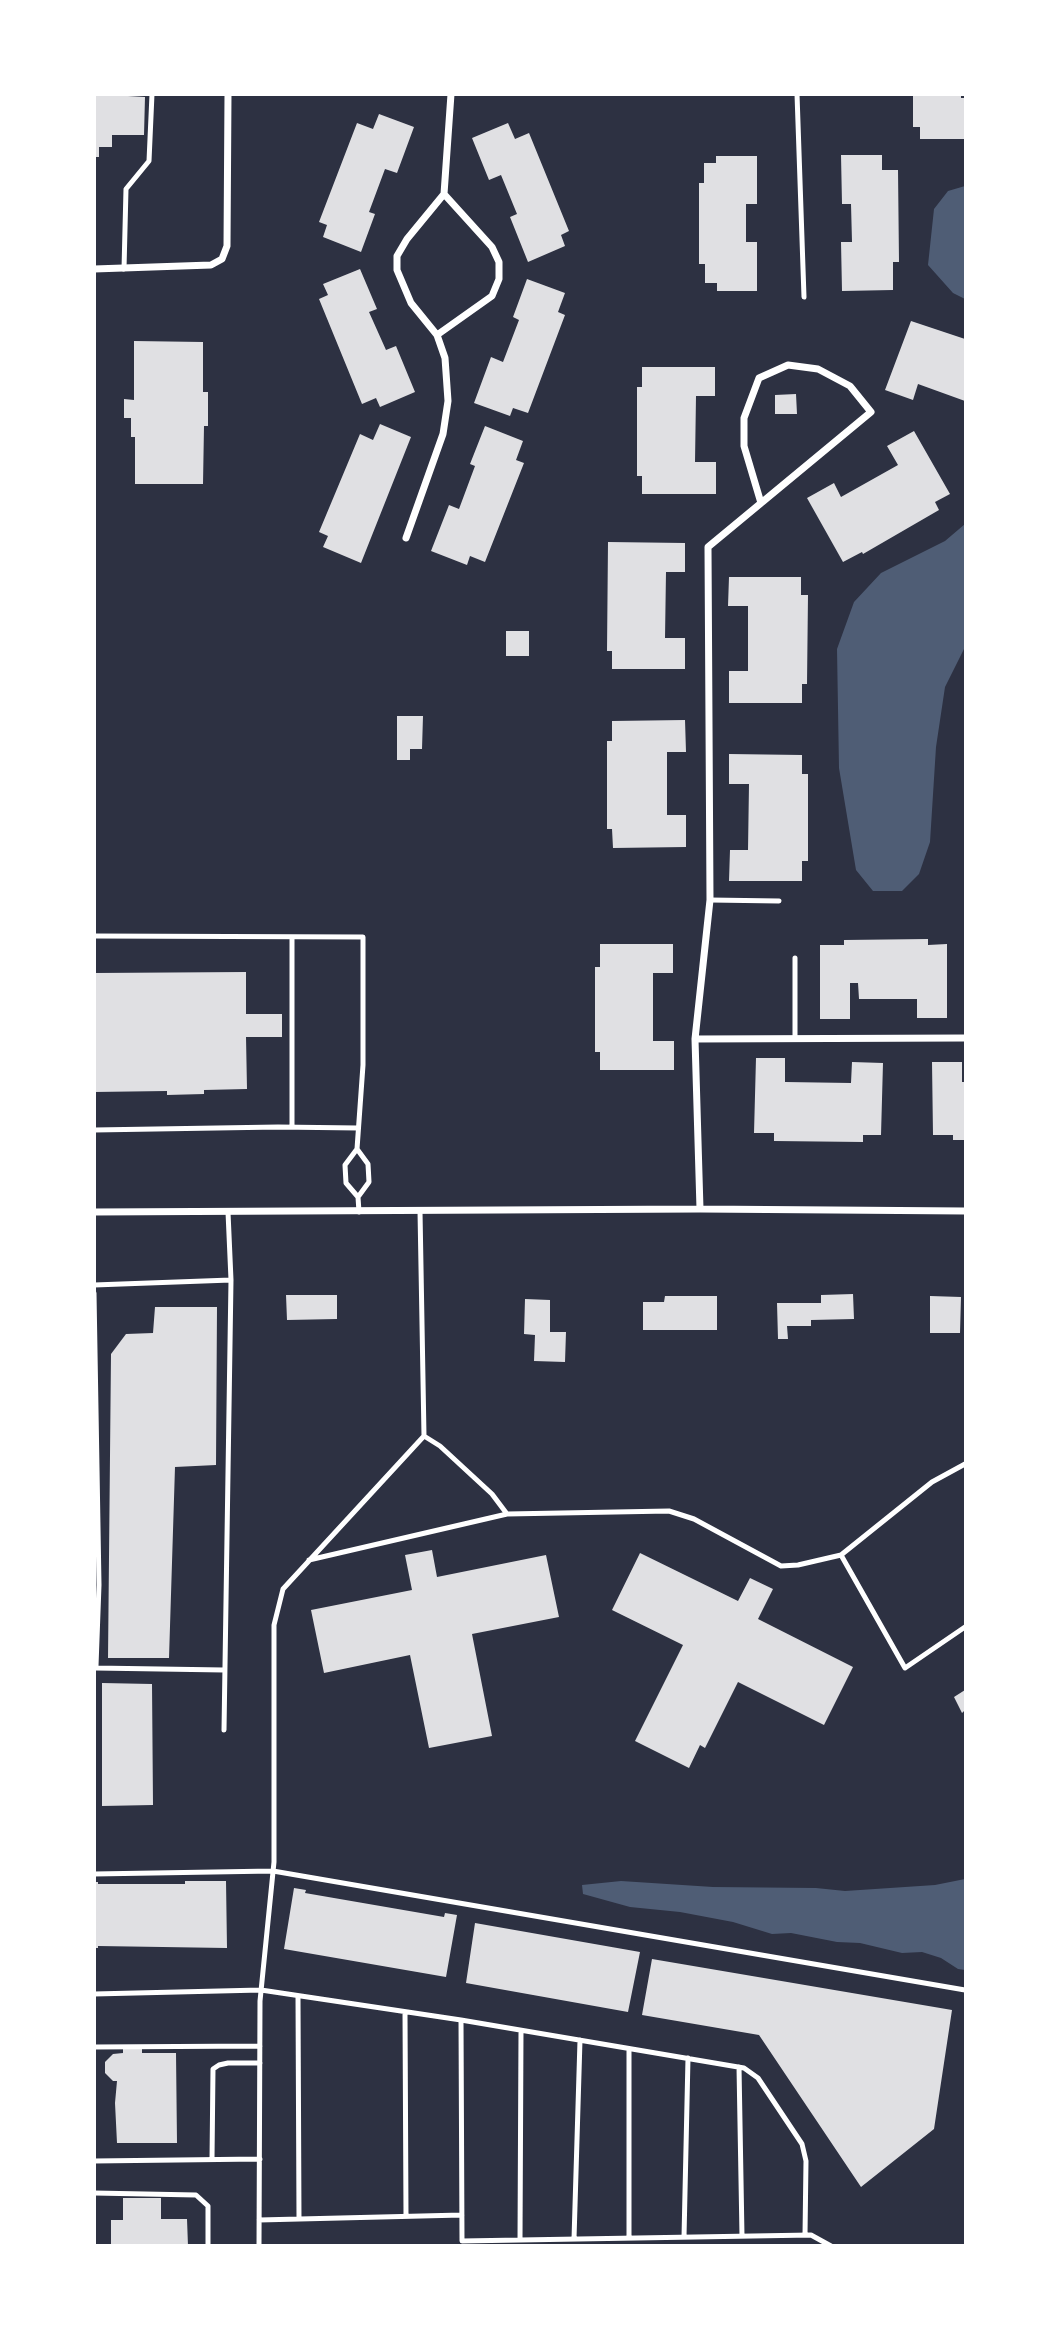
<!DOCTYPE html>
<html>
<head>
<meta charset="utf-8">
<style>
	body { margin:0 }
	#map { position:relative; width:1060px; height:2340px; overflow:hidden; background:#2d3142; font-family:"Exo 2",sans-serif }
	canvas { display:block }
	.frame { position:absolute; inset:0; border:96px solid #fff; pointer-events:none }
</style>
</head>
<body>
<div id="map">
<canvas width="1060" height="2340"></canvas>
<div class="frame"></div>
</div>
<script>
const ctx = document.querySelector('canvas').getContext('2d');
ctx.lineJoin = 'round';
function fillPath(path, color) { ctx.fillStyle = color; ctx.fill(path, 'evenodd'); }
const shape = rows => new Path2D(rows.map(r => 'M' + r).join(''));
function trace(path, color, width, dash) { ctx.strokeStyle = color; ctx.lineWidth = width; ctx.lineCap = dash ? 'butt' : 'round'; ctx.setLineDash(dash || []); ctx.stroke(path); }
fillPath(shape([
	[965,186,965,299,953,293,928,265,934,209,948,191],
	[965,524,965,647,945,687,936,747,930,842,919,874,902,891,873,891,856,870,839,768,837,649,854,602,881,573,945,541],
	[965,1879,965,1970,958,1969,941,1958,922,1952,902,1953,860,1943,837,1942,791,1933,772,1934,733,1922,680,1912,630,1907,583,1894,582,1885,621,1881,713,1887,816,1888,845,1891,935,1885]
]), '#4f5d75');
fillPath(shape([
	[94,94,145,97,144,135,112,135,112,147,99,147,99,157,94,157],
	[913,94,961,94,961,98,965,98,965,139,920,139,920,127,913,127],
	[379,114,414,127,397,173,385,169,369,212,375,214,361,252,323,237,327,225,319,222,357,123,373,129],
	[508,123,515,139,529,133,569,231,561,235,565,246,528,262,510,217,517,214,501,175,489,180,472,138],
	[841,155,882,155,882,170,898,170,899,262,893,262,893,290,842,291,841,242,852,242,851,204,842,204],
	[716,156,757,156,757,204,746,204,746,242,757,242,757,291,717,291,717,283,705,283,705,264,699,264,699,183,704,183,704,163,716,163],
	[360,269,377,309,369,312,386,350,396,346,415,392,380,407,376,398,362,404,319,299,328,295,323,284],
	[527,279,565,293,558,312,565,315,528,413,513,408,510,416,474,403,491,357,503,362,519,320,513,317],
	[911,321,965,339,965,401,918,384,913,400,885,390],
	[134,341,203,342,203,392,208,392,208,426,204,426,203,484,135,484,135,437,131,437,131,418,124,418,124,399,134,400],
	[642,367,715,367,715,396,696,396,695,462,716,462,716,494,642,494,642,476,637,476,637,387,642,387],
	[796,394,797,414,775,414,775,395],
	[380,424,411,437,361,563,323,547,328,536,319,532,360,434,373,440],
	[485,426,523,441,516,460,524,463,485,562,470,556,467,565,431,551,449,505,459,509,475,466,470,464],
	[914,431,950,494,935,502,939,510,863,554,862,552,843,562,807,498,834,483,841,497,898,465,887,446],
	[608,542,685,543,685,572,666,572,665,638,685,638,685,669,612,669,612,651,607,651],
	[729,577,801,577,801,595,808,595,807,684,802,684,802,703,729,703,729,671,748,671,748,606,728,606],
	[506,631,529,631,529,656,506,656],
	[397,716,423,716,422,749,410,749,410,760,397,760],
	[685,720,686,752,667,752,667,815,686,815,686,847,613,848,612,829,607,829,607,741,612,741,612,721],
	[729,754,802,755,802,774,808,774,808,861,802,861,802,881,729,881,730,850,748,850,749,784,729,784],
	[928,939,928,945,947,944,947,1018,917,1018,917,999,859,999,858,983,850,983,850,1019,820,1019,820,945,844,945,844,940],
	[600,944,673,944,673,973,653,973,653,1041,674,1041,674,1070,600,1070,600,1052,595,1052,595,967,600,967],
	[246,972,246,1014,282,1014,282,1037,246,1037,247,1089,204,1090,204,1094,167,1095,167,1091,94,1092,94,973],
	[756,1058,785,1058,785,1082,851,1083,852,1062,883,1063,881,1135,863,1135,863,1142,774,1141,774,1133,754,1133],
	[932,1062,962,1062,962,1082,965,1082,965,1140,953,1140,953,1135,933,1135],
	[853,1294,854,1319,811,1320,811,1326,787,1326,788,1339,778,1339,777,1303,821,1303,821,1295],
	[286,1295,337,1295,337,1319,287,1320],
	[665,1296,717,1296,717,1330,643,1330,643,1302,664,1302],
	[930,1296,961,1297,960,1333,930,1333],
	[525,1299,550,1300,550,1332,566,1332,565,1362,534,1361,535,1335,524,1334],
	[155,1307,217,1307,216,1465,175,1467,169,1658,108,1658,111,1354,126,1334,153,1333],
	[432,1550,437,1577,546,1555,559,1617,472,1634,492,1736,429,1748,410,1655,324,1673,311,1610,412,1590,405,1555],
	[640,1553,738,1601,750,1578,773,1589,758,1619,853,1667,824,1725,738,1682,705,1748,700,1745,689,1768,635,1741,683,1645,612,1610],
	[102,1683,152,1684,153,1805,102,1806],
	[965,1690,965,1710,962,1713,954,1697],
	[185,1881,226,1881,227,1948,98,1946,98,1948,94,1948,94,1882,98,1882,98,1884,185,1884],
	[294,1888,306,1890,305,1893,444,1917,445,1913,457,1915,446,1977,284,1949],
	[475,1923,640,1952,628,2012,466,1983],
	[652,1959,952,2010,934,2129,861,2187,759,2035,642,2015],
	[142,2047,142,2053,176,2053,177,2143,117,2143,115,2103,117,2081,113,2081,105,2073,105,2062,113,2054,123,2053,123,2048],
	[123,2198,161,2198,161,2219,187,2219,188,2246,111,2246,111,2220,123,2220]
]), '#e0e0e3');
trace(shape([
	[797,94,804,297],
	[124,269,126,189,149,161,152,94],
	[710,900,779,901],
	[94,936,363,937,363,1065,357,1149,345,1165,346,1183,358,1197],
	[292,937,292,1127],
	[795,958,795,1039],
	[94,1130,278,1127,358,1128],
	[357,1149,368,1164,369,1182,358,1197,359,1212],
	[228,1212,231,1280],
	[94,1285,231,1280,224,1730],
	[94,1293,99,1585,96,1666,94,1666],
	[424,1436,440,1446,492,1494,507,1514,669,1511,694,1519,781,1566,798,1565,841,1555,932,1482,965,1464],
	[841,1555,905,1668,965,1627],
	[309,1560,507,1514],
	[95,1668,224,1670],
	[94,1874,273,1871,965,1990],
	[94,1994,261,1990,461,2020,462,2241,811,2235,831,2246],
	[298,1996,299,2219],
	[405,2012,406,2216],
	[461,2020,744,2068,758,2078,802,2144,806,2161,805,2235],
	[94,2047,260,2046],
	[629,2049,629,2238],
	[739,2067,742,2236],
	[212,2159,213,2069,219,2065,228,2063,260,2063],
	[94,2161,260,2159],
	[94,2193,196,2195,208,2206,208,2246],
	[259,2220,462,2215],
	[684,2237,688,2058],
	[574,2239,580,2040],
	[520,2240,521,2031],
	[259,2246,260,2001,274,1862,274,1625,283,1589,424,1436,420,1211]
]), '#fff', 5);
trace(shape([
	[94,269,211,265,222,259,227,246,228,94],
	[437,335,492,296,499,279,499,262,492,247,444,194],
	[406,538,443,434,448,401,445,358,437,335,411,303,397,270,397,256,407,239,444,194,451,94],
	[695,1039,965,1038],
	[700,1209,695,1039,710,900,708,547,871,412,850,386,818,369,788,365,759,378,744,418,744,446,761,503],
	[94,1212,700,1209,965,1211]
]), '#fff', 7);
</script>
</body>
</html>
